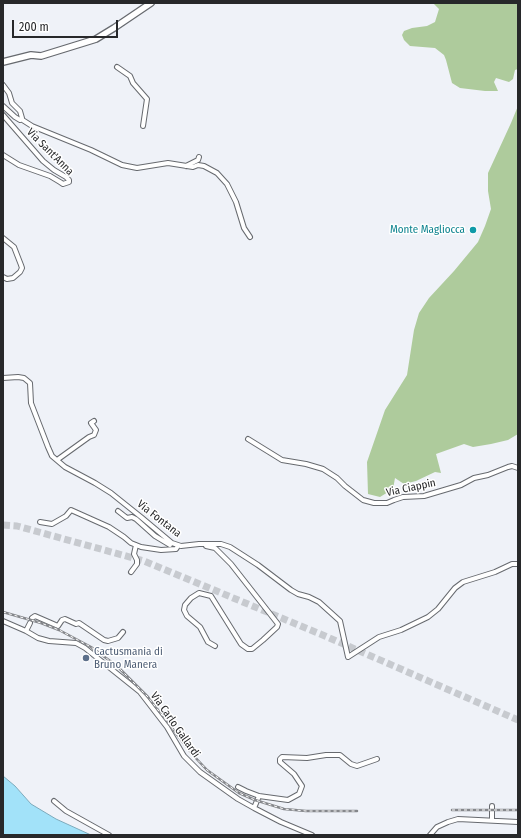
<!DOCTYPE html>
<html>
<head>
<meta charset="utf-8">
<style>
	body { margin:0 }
	#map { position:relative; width:521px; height:838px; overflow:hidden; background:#eff2f8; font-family:"Fira Sans Condensed",sans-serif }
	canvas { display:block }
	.frame { position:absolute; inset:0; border:4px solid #27282a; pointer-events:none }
	.scale { position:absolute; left:12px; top:20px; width:106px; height:18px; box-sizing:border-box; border:2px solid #27282a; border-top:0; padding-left:5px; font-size:12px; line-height:14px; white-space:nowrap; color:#27282a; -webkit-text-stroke:3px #fff; paint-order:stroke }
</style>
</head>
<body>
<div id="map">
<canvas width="521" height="838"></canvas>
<div class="frame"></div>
<div class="scale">200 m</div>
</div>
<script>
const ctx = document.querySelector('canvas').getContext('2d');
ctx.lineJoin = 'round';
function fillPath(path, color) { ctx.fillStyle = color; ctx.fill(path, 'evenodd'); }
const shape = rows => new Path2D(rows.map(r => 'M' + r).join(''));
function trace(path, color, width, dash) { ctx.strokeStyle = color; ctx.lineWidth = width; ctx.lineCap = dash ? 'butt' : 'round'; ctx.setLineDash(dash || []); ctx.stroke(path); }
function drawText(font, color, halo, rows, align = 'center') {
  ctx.font = font + ' "Fira Sans Condensed",sans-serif'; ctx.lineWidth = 3; ctx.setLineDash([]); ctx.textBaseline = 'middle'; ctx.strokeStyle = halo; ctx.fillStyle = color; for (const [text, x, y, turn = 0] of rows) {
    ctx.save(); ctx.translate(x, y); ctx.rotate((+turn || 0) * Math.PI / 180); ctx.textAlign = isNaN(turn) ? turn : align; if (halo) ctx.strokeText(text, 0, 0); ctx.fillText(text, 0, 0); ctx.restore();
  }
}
fillPath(shape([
	[433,3,518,3,518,69,515,70,513,79,509,82,496,78,494,82,498,91,485,91,460,88,452,83,446,60,444,55,435,48,410,46,404,40,402,35,404,31,412,28,427,26,435,22,439,9],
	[518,99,518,434,508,440,491,444,473,447,464,444,436,454,441,473,435,472,416,481,404,484,395,478,393,489,380,497,368,494,367,462,385,410,407,375,414,330,419,313,429,298,454,271,478,242,485,226,491,209,488,191,488,173,511,123,518,106]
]), '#aecb9c');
const water = shape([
	[3,776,15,786,31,804,56,819,91,835,3,835,3,776]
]);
fillPath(water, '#a2e2f9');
trace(water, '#7daabb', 1);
trace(shape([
	[3,525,17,526,144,561,325,636,518,720]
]), '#c7cacf', 7, [7, 3.5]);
const street = shape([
	[117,67,130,76,133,83,147,99,143,126],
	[3,85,9,93,12,103,20,111,22,118,20,120,15,117,3,106],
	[3,115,43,161,54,170,66,177,69,180,69,182,63,184,60,182,50,176,19,165,3,155],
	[21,119,32,126,91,150,122,165,137,168,168,163,193,167,198,165,204,166,217,173,227,184,236,202,244,228,250,237],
	[186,166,198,160,199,157],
	[3,238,14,247,21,265,22,268,20,272,13,278,7,279,3,277],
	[3,378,18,377,24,378,30,383,31,403,48,447,52,456,65,467,95,483,111,493,141,517,172,543,181,546,199,544,221,544,230,547,258,565,291,590,298,594,309,597,319,602,340,621,348,657,379,637,401,630,428,617,438,609,455,588,463,582,495,572,512,564,518,564],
	[248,439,282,460,306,464,323,469,337,478,345,486,363,500,374,503,387,503,394,500,403,497,424,496,461,485,474,478,488,475,508,467,512,466,518,468],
	[57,460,89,437,94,435,96,430,91,423,94,421],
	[118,511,127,518,132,517,136,519,155,536,170,545],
	[40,522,52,524,66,516,71,510,109,527,124,537,131,543,141,547,161,550,176,549,178,546],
	[206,546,215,548,231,564,278,624,277,627,263,640,252,649,248,649,241,644,211,596,199,593,191,598,185,605,184,610,187,616,200,627,208,642,215,646],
	[131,572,137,564,137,560,134,554,136,545],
	[32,618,35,616,58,626,62,620,65,619,76,624,79,623,104,640,108,641,118,638,123,632],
	[3,621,26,631,38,638,49,641,76,643,85,648,140,692,167,727,184,756,200,772,238,799,254,808,281,822,312,835],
	[26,631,30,623],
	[238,787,246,791,259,796,288,800,299,794,302,786,294,774,280,762,280,759,282,757,307,758,326,755,340,755,351,764,357,766,377,759],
	[54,801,66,811,109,835],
	[254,808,259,796],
	[492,820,492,806],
	[430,835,437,827,448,822,458,819,518,822]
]);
const secondary = shape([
	[3,62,31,55,41,56,96,39,114,28,151,3]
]);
trace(street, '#676a6f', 6);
trace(secondary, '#676a6f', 8);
trace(street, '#fff', 4);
trace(secondary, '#fff', 5.5);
const rail = shape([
	[3,612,41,623,59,630,91,647,117,666,148,697,192,754,207,770,239,793,255,800,284,809,306,811,357,811],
	[452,810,518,810]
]);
trace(rail, '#85878b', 2.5);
trace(rail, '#fff', 1, [3]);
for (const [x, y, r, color] of [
	[473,230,4,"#0f9aa8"],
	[86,658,4,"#5c6f8a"]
]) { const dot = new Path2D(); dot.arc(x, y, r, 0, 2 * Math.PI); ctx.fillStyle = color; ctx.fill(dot); trace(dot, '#fff', 1.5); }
drawText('11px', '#27282a', '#fff', [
	["Via Sant'Anna",50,152,45],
	["Via Ciappin",411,488,-12],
	["Via Fontana",159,519,38],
	["Via Carlo Gallardi",175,725,55]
]);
drawText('11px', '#0d838f', '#fff', [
	["Monte Magliocca",465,230]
], 'right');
drawText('11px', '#4e5e75', '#fff', [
	["Cactusmania di",94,652],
	["Bruno Manera",94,665]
], 'left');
</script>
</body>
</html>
